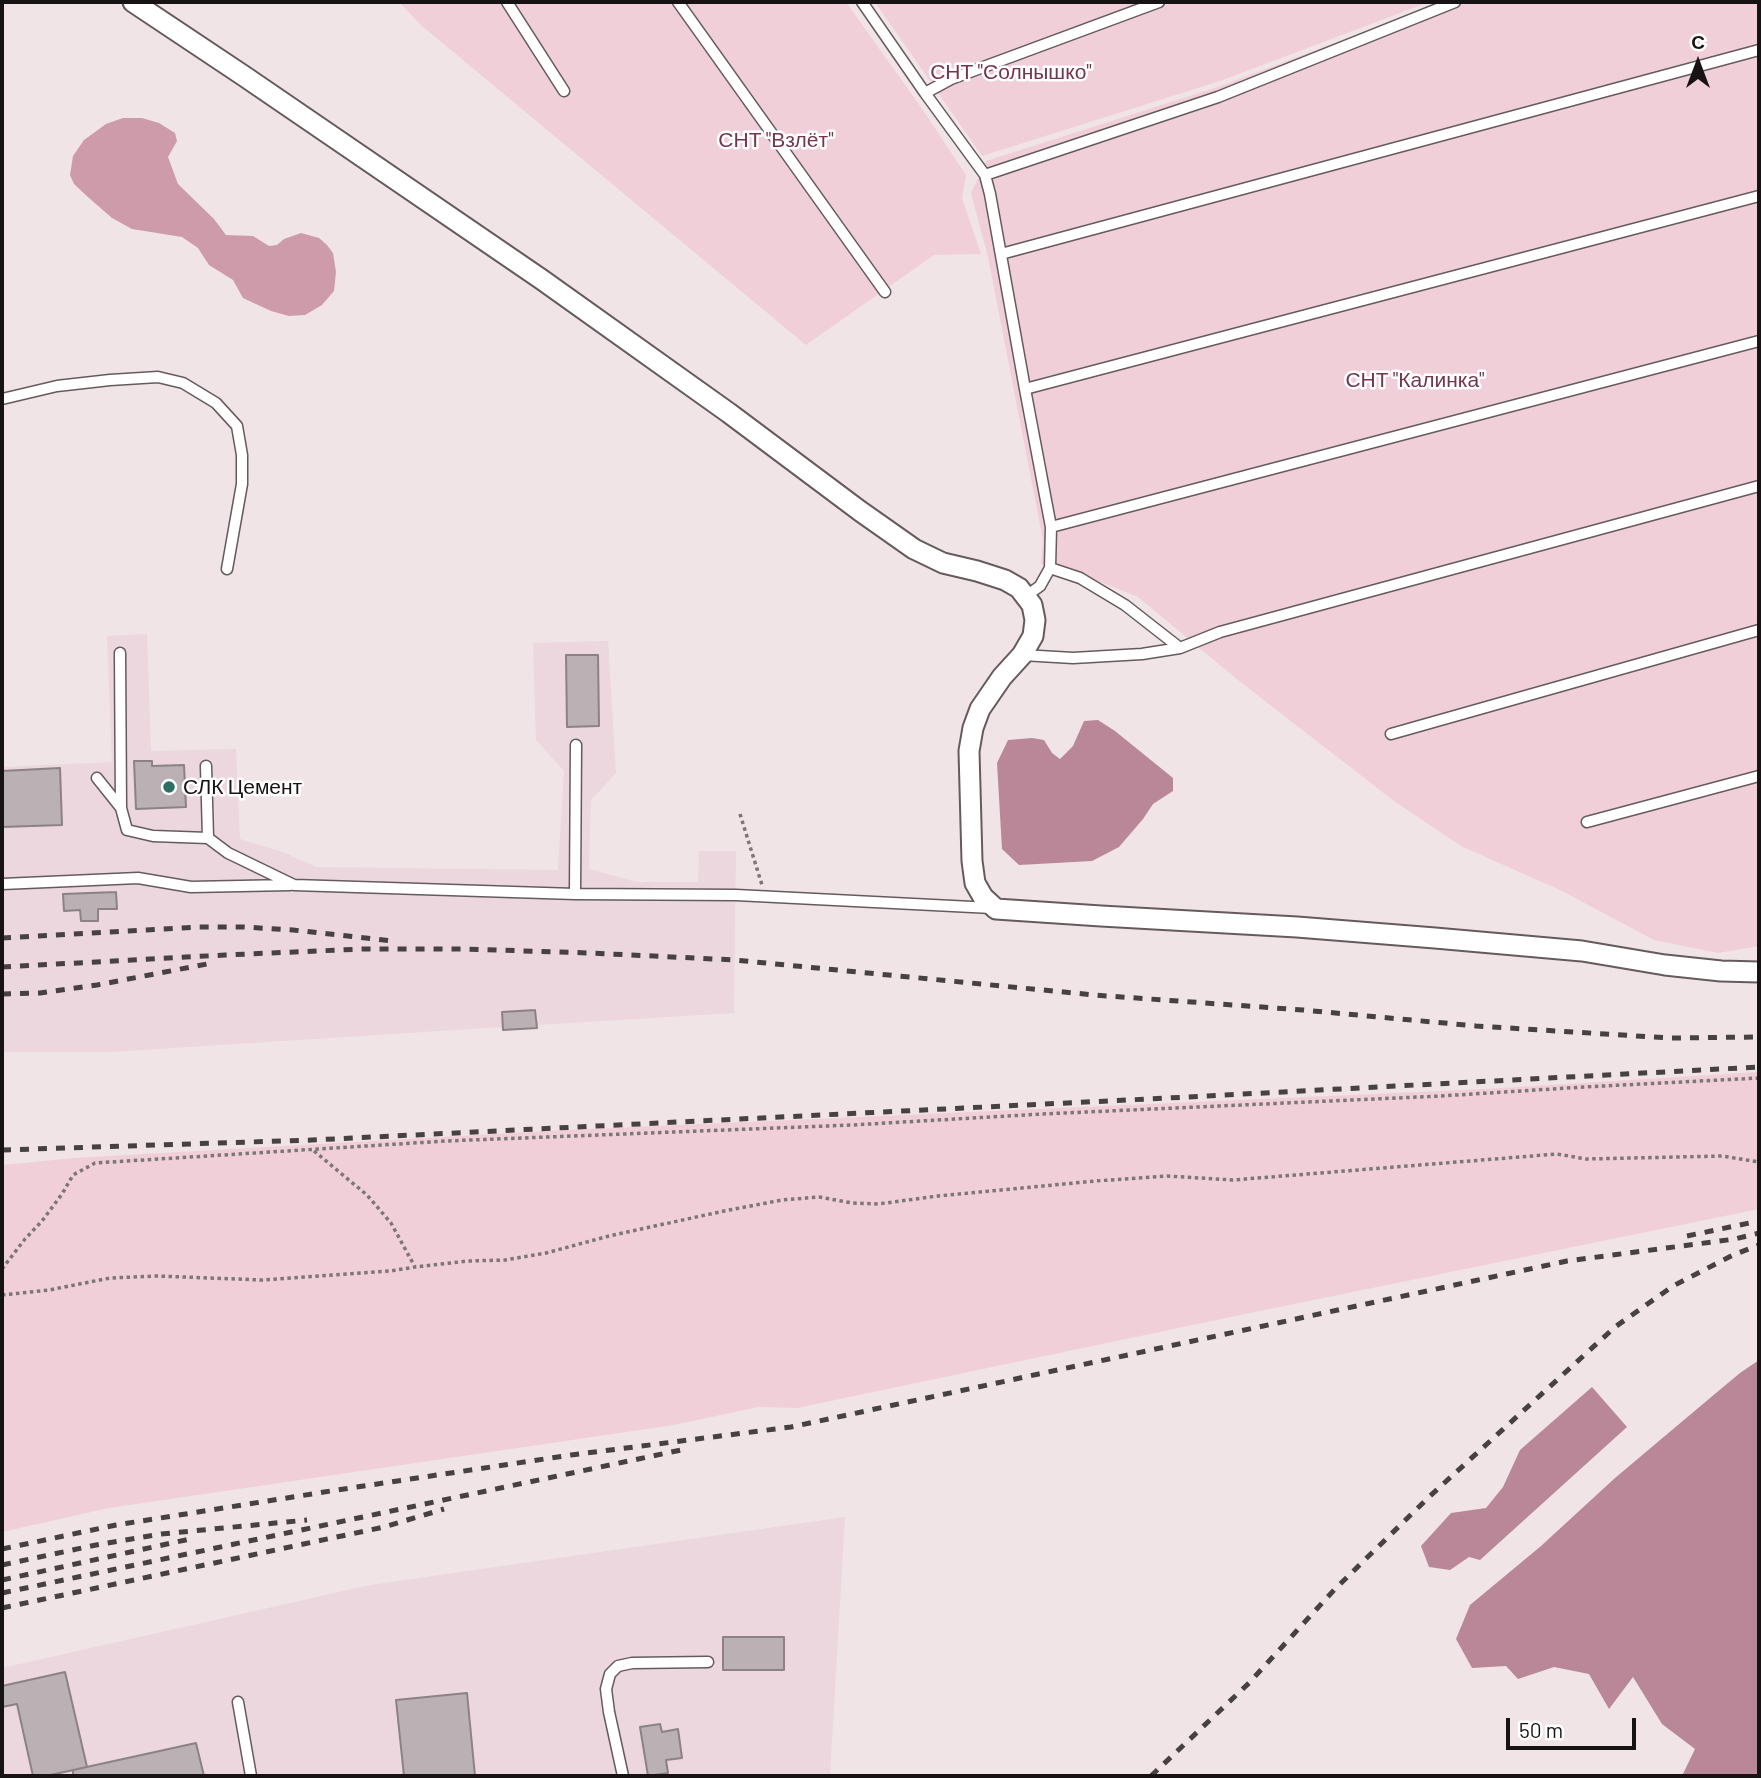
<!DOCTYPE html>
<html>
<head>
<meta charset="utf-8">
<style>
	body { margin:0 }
	#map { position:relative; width:1761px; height:1778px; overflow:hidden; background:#f0e4e7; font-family:Barlow,sans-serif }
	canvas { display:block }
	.frame { position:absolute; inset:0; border:4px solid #171314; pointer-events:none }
	.north { position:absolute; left:1663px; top:28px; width:70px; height:70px; -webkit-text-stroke:5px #fff; paint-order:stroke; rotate:0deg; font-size:19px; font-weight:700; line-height:28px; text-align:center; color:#171314 }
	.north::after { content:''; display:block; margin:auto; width:24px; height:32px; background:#171314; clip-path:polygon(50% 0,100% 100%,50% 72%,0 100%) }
	.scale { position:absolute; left:1506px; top:1718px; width:130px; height:32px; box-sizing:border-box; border:4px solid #171314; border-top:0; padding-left:9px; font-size:21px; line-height:24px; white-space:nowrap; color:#171314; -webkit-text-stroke:5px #fff; paint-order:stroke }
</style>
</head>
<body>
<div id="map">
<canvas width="1761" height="1778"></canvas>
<div class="frame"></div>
<div class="north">С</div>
<div class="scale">50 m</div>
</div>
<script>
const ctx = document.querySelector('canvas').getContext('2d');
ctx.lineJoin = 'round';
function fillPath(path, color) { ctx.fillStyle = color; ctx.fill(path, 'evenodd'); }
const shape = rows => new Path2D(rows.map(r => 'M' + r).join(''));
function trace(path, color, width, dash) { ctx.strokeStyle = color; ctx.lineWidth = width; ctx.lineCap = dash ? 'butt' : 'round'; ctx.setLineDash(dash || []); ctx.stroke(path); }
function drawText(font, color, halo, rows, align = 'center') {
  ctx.font = font + ' Barlow,sans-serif'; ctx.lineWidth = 5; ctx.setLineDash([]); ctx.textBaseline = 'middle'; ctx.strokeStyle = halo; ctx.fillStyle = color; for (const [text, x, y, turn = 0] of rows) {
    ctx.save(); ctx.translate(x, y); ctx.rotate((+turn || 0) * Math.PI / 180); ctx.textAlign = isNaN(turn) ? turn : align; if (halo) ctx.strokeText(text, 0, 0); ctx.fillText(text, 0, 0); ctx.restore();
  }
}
fillPath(shape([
	[147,634,151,751,236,749,240,839,283,852,316,867,558,870,564,771,536,740,533,643,608,641,616,773,591,800,589,869,637,882,698,882,699,851,736,851,734,1013,537,1025,537,1028,503,1030,502,1027,111,1052,2,1052,2,767,112,762,107,636],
	[845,1517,830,1776,2,1776,2,1668,370,1585]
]), '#ebd7dd');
fillPath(shape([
	[399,2,846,2,925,113,966,175,962,198,981,254,934,255,806,345,422,26],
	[875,2,1429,2,1220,81,982,156],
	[1442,2,1759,2,1759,946,1718,953,1654,940,1560,890,1461,846,1394,801,1238,680,1138,597,1068,569,1041,564,1043,540,988,257,971,193,986,161,1221,86],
	[1759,1072,1759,1209,1245,1314,797,1408,758,1407,674,1425,109,1508,2,1532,2,1165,75,1158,546,1131,1485,1089]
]), '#f0cfd9');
fillPath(shape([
	[123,118,142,118,159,123,175,133,177,141,168,157,178,184,214,219,226,235,253,236,269,246,277,245,284,239,301,233,319,238,327,245,333,253,336,272,334,291,322,305,305,315,289,316,271,311,243,298,233,280,209,265,198,248,182,237,132,229,112,218,89,198,74,184,70,175,73,156,84,140,106,124]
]), '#ce9bab');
fillPath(shape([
	[1098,720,1115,731,1173,778,1173,791,1153,804,1143,819,1119,847,1092,861,1019,865,1002,849,997,763,1008,740,1032,738,1044,740,1052,753,1060,759,1073,746,1084,721],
	[1759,1360,1759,1776,1682,1776,1695,1749,1662,1724,1633,1677,1609,1709,1589,1674,1554,1667,1518,1679,1506,1666,1472,1668,1456,1639,1470,1605,1541,1546,1615,1478,1716,1393,1740,1373],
	[1592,1387,1627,1427,1480,1560,1469,1557,1450,1570,1429,1567,1421,1546,1451,1513,1486,1508,1503,1487,1520,1450]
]), '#b98797');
const building = shape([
	[566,655,598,655,599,726,567,727,566,655],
	[134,761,152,761,152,766,184,765,186,807,136,809,134,761],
	[60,768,62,825,2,827,2,771,60,768],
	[116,892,117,909,98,909,98,921,81,921,80,910,64,911,63,894,116,892],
	[535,1010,537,1028,503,1030,502,1012,535,1010],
	[723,1637,784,1637,784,1670,723,1670,723,1637],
	[65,1672,87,1767,46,1776,33,1776,17,1704,2,1707,2,1686,65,1672],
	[467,1693,475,1776,404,1776,396,1700,467,1693],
	[660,1724,662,1732,678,1729,682,1758,666,1760,668,1773,648,1776,640,1727,660,1724],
	[196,1743,204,1776,73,1776,73,1770,196,1743]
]);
fillPath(building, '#bbb0b3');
trace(building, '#8c8285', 2);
const service = shape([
	[507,2,564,91],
	[678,2,885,292],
	[862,2,925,93,985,175,990,194,1025,389,1051,527,1050,568,1040,586,1026,596],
	[925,93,951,79,1159,2],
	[985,175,1218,97,1455,2],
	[1001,254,1759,50],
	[1025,389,1759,196],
	[2,399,57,386,110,380,158,377,183,383,216,403,237,426,242,455,242,484,227,569],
	[1051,527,1759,341],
	[1050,568,1080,578,1125,605,1180,648],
	[120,653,121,808],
	[1022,655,1073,658,1142,654,1180,648,1220,632,1759,486],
	[1391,734,1759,630],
	[206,766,208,838],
	[97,778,121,808,127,830,153,836,208,838,228,853,294,885,575,894,736,895,992,908],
	[1587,822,1759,776],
	[2,884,138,878,191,887,290,885],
	[575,894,576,745],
	[238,1702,251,1776],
	[623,1776,609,1712,606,1689,610,1674,618,1666,632,1663,708,1662]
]);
const minor = shape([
	[133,2,244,76,541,279,729,413,860,511,914,549,943,563,977,571,1005,580,1019,588,1032,605,1035,620,1033,636,1022,655,1002,677,980,709,973,728,969,751,972,861,975,883,983,897,996,909,1101,916,1297,927,1435,938,1582,951,1665,965,1721,971,1759,972]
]);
trace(service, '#655b5d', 13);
trace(minor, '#655b5d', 23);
trace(shape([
	[740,814,762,885],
	[314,1151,367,1195,391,1223,415,1267],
	[2,1269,25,1239,42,1221,62,1194,73,1175,95,1163,446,1141,852,1125,1042,1114,1441,1096,1584,1087,1759,1078],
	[2,1295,49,1290,110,1278,157,1276,262,1280,390,1271,415,1267,468,1261,505,1260,546,1253,609,1236,724,1211,782,1200,819,1197,852,1203,878,1204,938,1196,1095,1181,1167,1176,1233,1180,1557,1154,1586,1159,1722,1156,1759,1162]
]), '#7d7677', 3.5, [3.5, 3.5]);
trace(service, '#fff', 10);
trace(minor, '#fff', 19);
trace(shape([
	[2,938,199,927,244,927,293,930,393,941],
	[2,967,225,955,363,949,464,949,590,953,735,960,1094,995,1303,1010,1476,1026,1670,1038,1759,1037],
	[2,994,40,993,97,985,207,964],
	[2,1150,312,1140,1168,1098,1759,1067],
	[1687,1236,1759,1221],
	[2,1549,116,1525,337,1490,571,1455,791,1427,1567,1261,1735,1239,1759,1233],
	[2,1565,96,1545,161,1534,307,1520],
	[2,1580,190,1539],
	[2,1593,681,1450],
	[2,1608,384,1527,444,1509],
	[1151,1776,1249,1683,1334,1590,1430,1496,1615,1327,1673,1286,1733,1255,1759,1245]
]), '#474142', 5, [9, 9]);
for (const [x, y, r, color] of [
	[169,787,7,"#2c7063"]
]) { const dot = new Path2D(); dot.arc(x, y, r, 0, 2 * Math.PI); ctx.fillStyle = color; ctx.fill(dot); trace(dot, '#fff', 2.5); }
drawText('21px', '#75354d', '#fff', [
	["СНТ \"Солнышко\"",1011,72],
	["СНТ \"Взлёт\"",776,140],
	["СНТ \"Калинка\"",1415,380]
]);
drawText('21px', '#171314', '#fff', [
	["СЛК Цемент",183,787]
], 'left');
</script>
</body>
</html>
